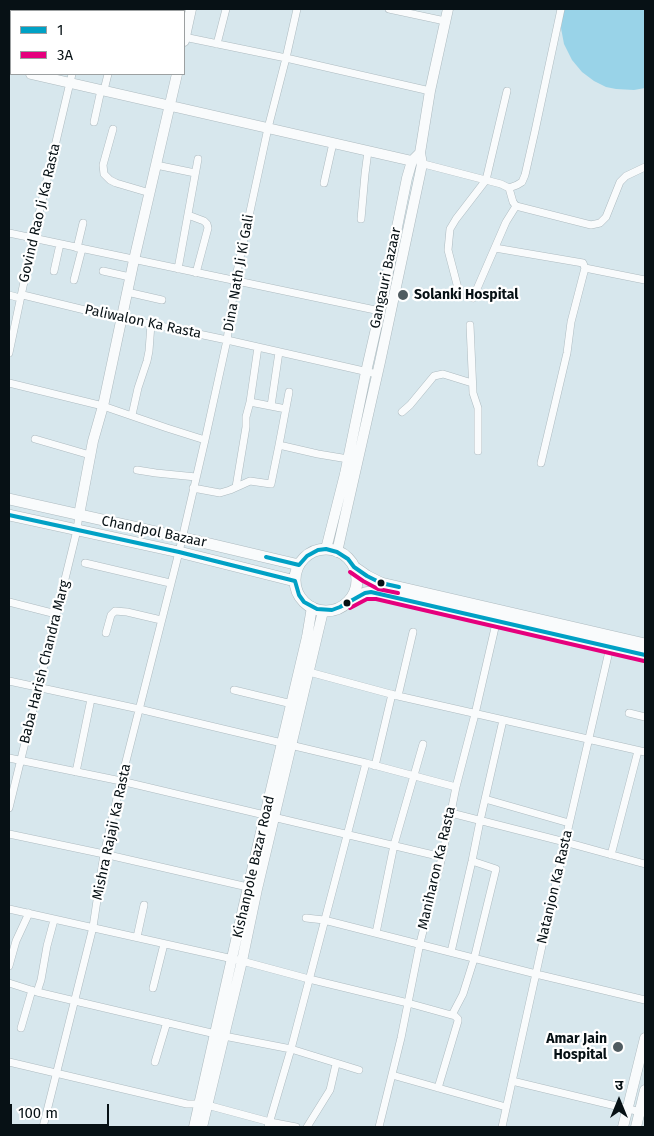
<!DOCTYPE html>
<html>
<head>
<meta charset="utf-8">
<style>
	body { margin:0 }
	#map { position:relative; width:654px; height:1136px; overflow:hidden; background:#d7e7ed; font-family:"Fira Sans","Noto Sans Devanagari",sans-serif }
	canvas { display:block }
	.frame { position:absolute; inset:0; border:10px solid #071115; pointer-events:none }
	.legend { position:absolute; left:10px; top:10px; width:175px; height:65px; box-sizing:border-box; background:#fff; border:1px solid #9ca0a1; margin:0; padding:6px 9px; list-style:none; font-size:15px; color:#071115 }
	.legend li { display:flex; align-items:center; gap:10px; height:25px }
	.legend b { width:25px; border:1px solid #9ca0a1 }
	.north { position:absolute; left:594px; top:1076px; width:50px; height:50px; -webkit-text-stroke:4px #fff; paint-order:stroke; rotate:0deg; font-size:14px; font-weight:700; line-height:20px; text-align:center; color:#071115 }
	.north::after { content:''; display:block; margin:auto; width:18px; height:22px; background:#071115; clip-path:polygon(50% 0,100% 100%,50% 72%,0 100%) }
	.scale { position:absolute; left:10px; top:1104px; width:99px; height:22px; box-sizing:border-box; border:2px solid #071115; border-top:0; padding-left:6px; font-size:15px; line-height:18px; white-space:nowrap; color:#071115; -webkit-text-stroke:4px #fff; paint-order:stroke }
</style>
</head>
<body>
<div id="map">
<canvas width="654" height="1136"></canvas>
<div class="frame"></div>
<ul class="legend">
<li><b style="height:6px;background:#00a1c5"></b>1</li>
<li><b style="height:6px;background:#e5007d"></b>3A</li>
</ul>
<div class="north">उ</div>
<div class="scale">100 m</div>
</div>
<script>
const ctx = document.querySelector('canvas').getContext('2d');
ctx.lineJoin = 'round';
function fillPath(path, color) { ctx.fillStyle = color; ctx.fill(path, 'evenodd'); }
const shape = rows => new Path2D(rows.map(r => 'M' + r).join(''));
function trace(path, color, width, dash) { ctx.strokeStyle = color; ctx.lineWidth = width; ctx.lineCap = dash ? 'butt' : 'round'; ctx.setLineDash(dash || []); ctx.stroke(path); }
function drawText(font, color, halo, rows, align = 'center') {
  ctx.font = font + ' "Fira Sans",sans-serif'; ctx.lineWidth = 4.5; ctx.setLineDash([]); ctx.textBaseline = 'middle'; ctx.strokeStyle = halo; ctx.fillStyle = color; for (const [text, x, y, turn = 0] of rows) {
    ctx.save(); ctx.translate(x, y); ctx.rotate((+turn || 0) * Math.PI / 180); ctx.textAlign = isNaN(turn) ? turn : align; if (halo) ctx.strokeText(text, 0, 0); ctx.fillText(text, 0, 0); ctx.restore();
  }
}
fillPath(shape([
	[563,9,645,9,645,88,634,90,616,89,606,87,594,81,582,72,572,60,564,44,561,28]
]), '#99d3e8');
const street = shape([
	[62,9,74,11],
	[389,9,445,21],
	[40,11,40,9],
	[87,11,87,9],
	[124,11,125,9],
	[155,11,155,9],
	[184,37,286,58,430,91],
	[217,44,226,9],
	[104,90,108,74],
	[94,122,101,90],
	[113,129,103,165,104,174,110,180,116,183,150,193],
	[420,163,501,184,509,188,513,202,516,206,591,225,600,223,606,217,620,182,626,176,645,167],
	[156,165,195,173],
	[324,183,333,143],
	[509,188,517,185,522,182,525,175,535,131,561,9],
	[188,215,204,221,207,224,208,228,196,273],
	[361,219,365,174,368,151],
	[9,233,380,311],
	[77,248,83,223],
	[495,248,583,263,585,268,571,322,567,353,541,463],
	[585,268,645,280],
	[178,269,198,159],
	[54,271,60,244],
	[103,271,130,277],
	[74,280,82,249],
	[127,292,162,300],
	[9,295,20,298,23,295,122,319,151,324,227,340,377,374],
	[460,296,448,250,450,229,456,219,486,180,507,91],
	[473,298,506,222,516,206],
	[470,325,473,393,478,408,478,451],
	[9,353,33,239,72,74],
	[9,383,103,406,167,428,205,440],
	[250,402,258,347],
	[271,406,279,352],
	[402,412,410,405,434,376,443,374,472,383],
	[132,415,138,388,147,361,149,351,151,324],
	[35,439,90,455],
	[279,445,289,392],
	[137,470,156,473,196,477],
	[236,487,246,427,246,417,250,402,286,409],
	[193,488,220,493,230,490,250,481,271,484,279,445,318,454,348,459],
	[85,563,170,583],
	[9,602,56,614],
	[106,633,111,615,115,611,127,612,161,620],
	[309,672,398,696,645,752],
	[9,681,139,709,366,763,456,787],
	[234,690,292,704],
	[398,696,413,632],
	[629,713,645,717],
	[9,758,121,781,442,857],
	[375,766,392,694],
	[76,772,91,699],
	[485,799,569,823],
	[9,808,77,530,79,515],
	[451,813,565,842,645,864],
	[9,834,104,854,252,888],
	[611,855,638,751],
	[9,909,242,961,309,979,408,1003,455,1016,458,1019,458,1021,438,1088],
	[306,918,324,920,536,974,645,1000],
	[376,933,394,845,423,744],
	[137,937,144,905],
	[451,952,472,861,480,821,503,720],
	[9,966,16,941,29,913],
	[9,983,37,992,75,1001,224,1036,291,1049,359,1070],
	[153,988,164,944],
	[37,992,41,980,47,946,54,920],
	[452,1015,463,994,474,959,496,869,472,861],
	[21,1028,32,990],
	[9,1062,187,1104,199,1104,207,1105,270,1122,296,1127],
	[155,1062,167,1022],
	[392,1075,506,1107],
	[512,1081,645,1113],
	[43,1127,93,927,104,854,121,781,179,552,205,440,227,340,235,281,268,128,286,58,297,9],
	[268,1127,291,1049,366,763],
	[307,1127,330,1090,336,1064],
	[379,1127,401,1038,420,943,442,857,456,787,475,714,497,619],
	[502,1127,565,842,610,647]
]);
const secondary = shape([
	[184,41,191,9],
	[9,68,11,69],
	[31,74,412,161],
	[79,515,93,441,103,406,134,260,177,74],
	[326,549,345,474,366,372,380,311,407,178,412,161,420,153,430,91,448,9],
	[337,552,380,362,420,174,422,164,420,153],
	[194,1127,248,887,307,637,312,607],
	[202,1127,242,961,257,889,323,611],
	[623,1127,645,1038],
	[636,1127,645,1090]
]);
const primary = shape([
	[9,499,210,544,299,565],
	[9,515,179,552,295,581],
	'295 580a31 31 0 1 1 62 0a31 31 0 1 1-62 0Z',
	[354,567,367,576,381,583,645,644],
	[347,603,365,593,371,592,377,593,645,655]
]);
trace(street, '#aebbc0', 8);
trace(secondary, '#aebbc0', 11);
trace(primary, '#aebbc0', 12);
trace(street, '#f9fbfc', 7);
trace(secondary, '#f9fbfc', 10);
trace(primary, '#f9fbfc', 11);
trace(shape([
	[9,515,179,552,295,581,299,595,304,602,317,609,332,610,340,607,365,593,371,592,645,655],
	[266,557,299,565,307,556,318,550,326,549,337,552,348,559,354,567,367,576,381,583,399,587]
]), '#00a1c5', 4);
trace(shape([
	[350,572,363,581,378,589,398,593],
	[350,608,367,599,376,599,644,661]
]), '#e5007d', 4);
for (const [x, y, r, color] of [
	[403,295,6,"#505c61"],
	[381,583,4.5,"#071115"],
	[347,603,4.5,"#071115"],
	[618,1047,6,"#505c61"]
]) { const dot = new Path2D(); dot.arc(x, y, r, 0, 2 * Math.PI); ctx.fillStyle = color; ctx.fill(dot); trace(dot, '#fff', 2); }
drawText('14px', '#071115', '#fff', [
	["Govind Rao Ji Ka Rasta",40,213,-77],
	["Dina Nath Ji Ki Gali",239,273,-80],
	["Gangauri Bazaar",386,278,-78],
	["Paliwalon Ka Rasta",143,322,12],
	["Chandpol Bazaar",154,532,12],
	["Baba Harish Chandra Marg",45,662,-76],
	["Mishra Rajaji Ka Rasta",112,832,-78],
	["Kishanpole Bazar Road",254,867,-77],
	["Maniharon Ka Rasta",437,868,-77],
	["Natanjon Ka Rasta",555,887,-77]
]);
drawText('bold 14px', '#071115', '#fff', [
	["Solanki Hospital",414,295],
	["Amar Jain",607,1039,"right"],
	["Hospital",607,1055,"right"]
], 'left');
</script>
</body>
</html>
